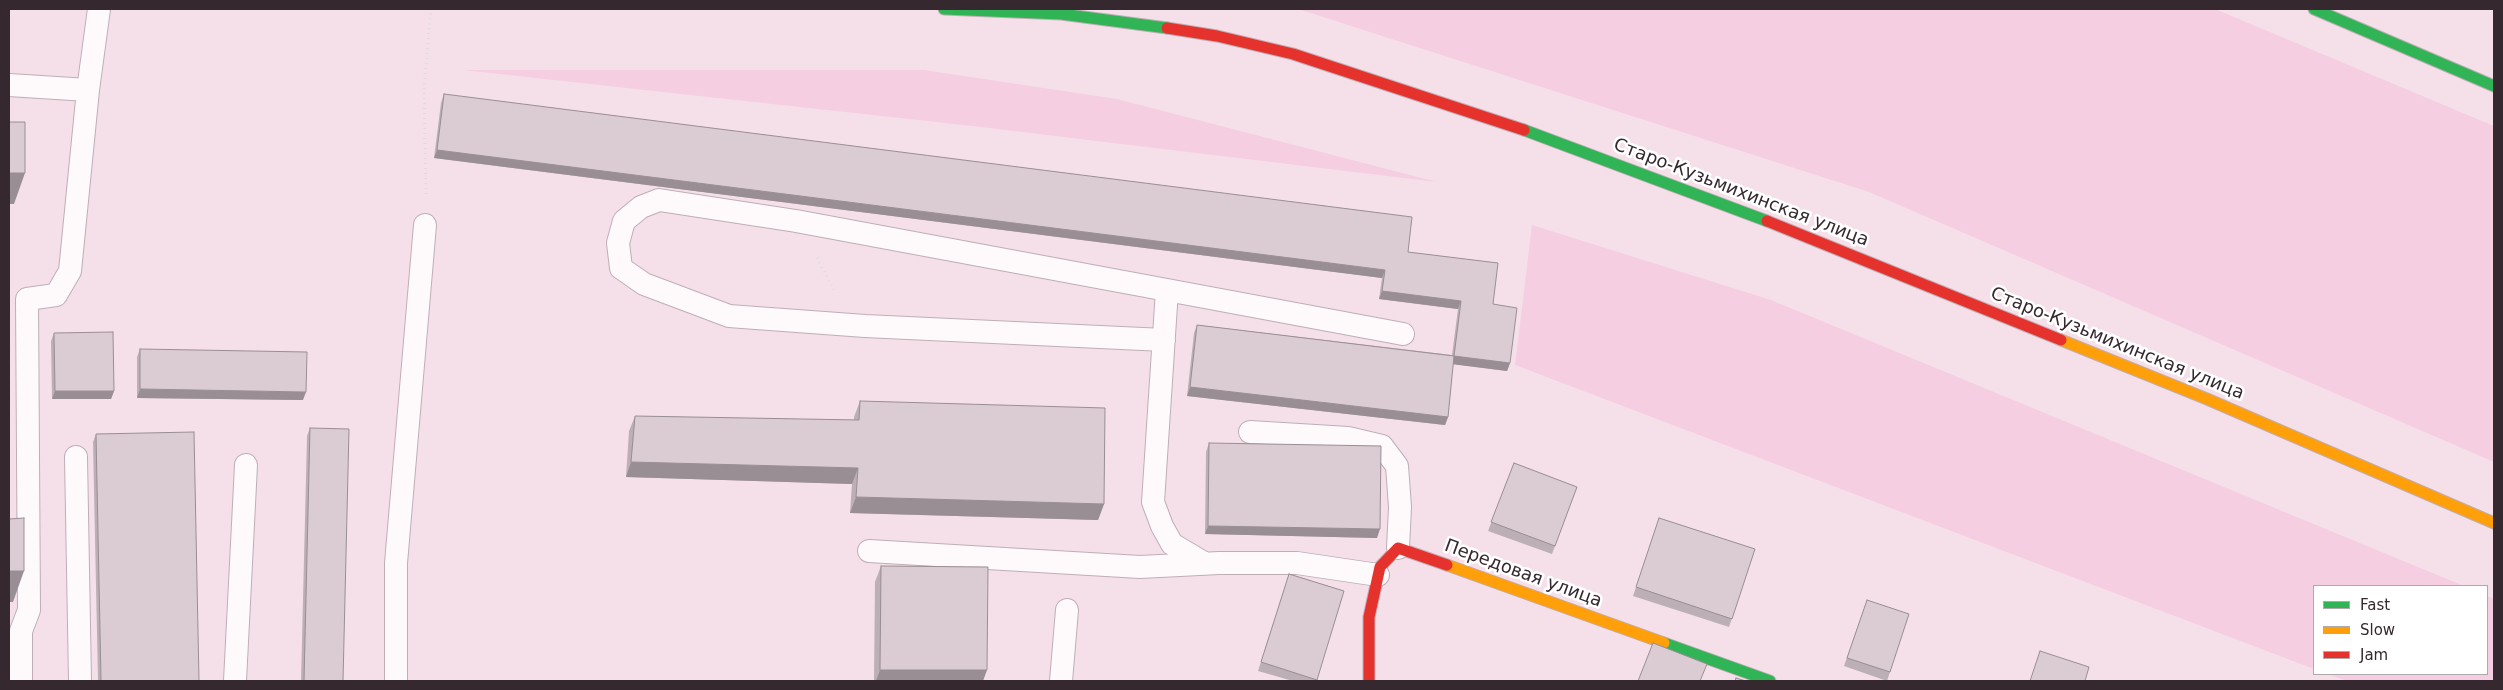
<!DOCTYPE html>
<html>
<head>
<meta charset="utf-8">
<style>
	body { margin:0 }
	#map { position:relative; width:2503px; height:690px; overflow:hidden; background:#f5e0ea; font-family:"DejaVu Sans",sans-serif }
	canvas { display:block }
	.frame { position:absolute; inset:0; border:10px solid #35282e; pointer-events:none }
	.legend { position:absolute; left:2313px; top:585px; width:175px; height:90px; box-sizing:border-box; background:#fff; border:1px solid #aea9ab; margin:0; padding:6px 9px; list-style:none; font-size:15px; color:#35282e }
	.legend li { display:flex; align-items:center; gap:10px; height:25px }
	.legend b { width:25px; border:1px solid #aea9ab }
</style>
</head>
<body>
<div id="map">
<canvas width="2503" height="690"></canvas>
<div class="frame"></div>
<ul class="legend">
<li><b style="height:6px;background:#30b455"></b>Fast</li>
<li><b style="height:6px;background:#ff9f0a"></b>Slow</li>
<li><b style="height:6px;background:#e5322d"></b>Jam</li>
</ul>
</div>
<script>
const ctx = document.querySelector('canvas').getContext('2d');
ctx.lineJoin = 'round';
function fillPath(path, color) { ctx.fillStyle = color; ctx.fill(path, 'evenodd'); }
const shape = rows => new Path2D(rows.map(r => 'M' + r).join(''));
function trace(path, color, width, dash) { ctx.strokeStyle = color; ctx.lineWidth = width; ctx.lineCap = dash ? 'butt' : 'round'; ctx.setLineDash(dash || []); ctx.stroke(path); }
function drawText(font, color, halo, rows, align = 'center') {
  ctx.font = font + ' "DejaVu Sans",sans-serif'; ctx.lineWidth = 5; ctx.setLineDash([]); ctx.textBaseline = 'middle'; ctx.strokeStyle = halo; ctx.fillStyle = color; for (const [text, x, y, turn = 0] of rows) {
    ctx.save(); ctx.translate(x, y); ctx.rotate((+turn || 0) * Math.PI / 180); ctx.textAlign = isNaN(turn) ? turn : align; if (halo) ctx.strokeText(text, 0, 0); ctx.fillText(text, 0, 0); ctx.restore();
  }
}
fillPath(shape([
	[1298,9,2215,9,2494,126,2494,462,1869,192],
	[463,70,924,70,1117,99,1437,182,972,126],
	[1532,225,1771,300,2464,586,2314,586,2314,669,1515,365],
	[2487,596,2494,599,2494,681,2347,681,2327,674,2487,674]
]), '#f6cee1');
const lane = shape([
	[9,85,88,90],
	[1164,340,865,326,729,316,644,284,621,268,618,243,624,221,641,207,659,200,796,221,1167,290],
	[1250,432,1348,438,1382,446,1397,466,1400,507,1398,548],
	[76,457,80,681],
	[869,551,1140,567,1219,563,1297,563,1378,575],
	[1204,563,1172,544,1162,526,1153,502,1167,290,1403,334],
	[21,681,21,631,29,610,27,299,56,295,70,271,88,90,99,9],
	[235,681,246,465],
	[396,681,396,563,425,225],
	[1061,681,1067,610]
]);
const fast = shape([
	[944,9,1061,14,1167,28],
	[2314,9,2494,86],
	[1524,130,1767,221],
	[1664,643,1770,681]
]);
const slow = shape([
	[2061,340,2207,399,2494,523],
	[1447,565,1664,643]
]);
const jam = shape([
	[1167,28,1217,36,1293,54,1524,130],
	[1767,221,2061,340],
	[1369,681,1369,617,1380,567,1398,548,1447,565]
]);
trace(lane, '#bfaeb6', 24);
trace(fast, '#bfaeb6', 13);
trace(slow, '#bfaeb6', 13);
trace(jam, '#bfaeb6', 13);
trace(shape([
	[426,194,424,89,431,9],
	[817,258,835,292]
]), '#e1dadd', 3, [1, 4]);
trace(lane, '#fefafc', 22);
trace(fast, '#30b455', 11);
trace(slow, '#ff9f0a', 11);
trace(jam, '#e5322d', 11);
fillPath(shape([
	[444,94,1408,252,1493,304,1510,363,1507,371,1453,364,1448,417,1445,425,1187,396,1194,333,1197,325,1452,355,1458,309,1379,299,1382,278,434,158,441,103],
	[54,333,114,391,111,399,52,399,51,341],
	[140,349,303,400,137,398,137,357],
	[860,401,1104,504,1098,520,850,513,852,484,626,477,629,431,635,416,854,420,854,417],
	[310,428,343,681,301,681,307,436],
	[96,434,199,681,98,681,93,442],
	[1209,443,1377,538,1205,534,1206,452],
	[1514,463,1577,487,1552,554,1488,531],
	[1659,518,1755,549,1729,627,1633,596],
	[881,566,983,681,874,681,875,582],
	[1289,574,1344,591,1316,681,1293,681,1258,671],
	[1867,600,1909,614,1887,681,1844,666]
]), '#bcafb5');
fillPath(shape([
	[437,150,1385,270,1382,278,434,158],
	[9,173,25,173,14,204,9,204],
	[1382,291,1461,301,1458,309,1379,299],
	[1454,356,1510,363,1507,371,1451,364],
	[1190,387,1448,417,1445,425,1187,396],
	[140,389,306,392,303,400,137,398],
	[55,391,114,391,111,399,52,399],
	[631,462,858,468,852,484,626,477],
	[856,497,1104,504,1098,520,850,513],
	[1208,526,1380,529,1377,538,1205,534],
	[9,571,24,571,13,602,9,602],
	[880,670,987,670,983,681,876,681]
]), '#998e94');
const building = shape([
	[444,94,1412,217,1408,252,1498,263,1493,304,1517,308,1510,363,1454,356,1448,417,1190,387,1197,325,1454,356,1461,301,1382,291,1385,270,437,150,444,94],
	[9,122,25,122,25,173,9,173,9,122],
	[113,332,114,391,55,391,54,333,113,332],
	[140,349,307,352,306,392,140,389,140,349],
	[860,401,1105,408,1104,504,856,497,858,468,631,462,635,416,859,420,860,401],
	[310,428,349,429,343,681,304,681,310,428],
	[194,432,199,681,101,681,96,434,194,432],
	[1209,443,1381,446,1380,529,1208,526,1209,443],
	[1514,463,1577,487,1555,546,1491,522,1514,463],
	[24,518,24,571,9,571,9,519,24,518],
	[1659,518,1755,549,1732,619,1636,587,1659,518],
	[881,566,988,567,987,670,880,670,881,566],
	[1289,574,1344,591,1317,680,1261,662,1289,574],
	[1867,600,1909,614,1890,672,1847,658,1867,600],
	[1653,643,1707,664,1700,681,1638,681,1653,643],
	[2040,651,2089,667,2085,681,2030,681,2040,651],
	[1736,678,1746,681,1735,681,1736,678]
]);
fillPath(building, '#dbcbd3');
trace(building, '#998e94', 1);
drawText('18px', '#35282e', '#fff', [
	["Старо-Кузьмихинская улица",1741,193,21],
	["Старо-Кузьмихинская улица",2117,344,22],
	["Передовая улица",1523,574,20]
]);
</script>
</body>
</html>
